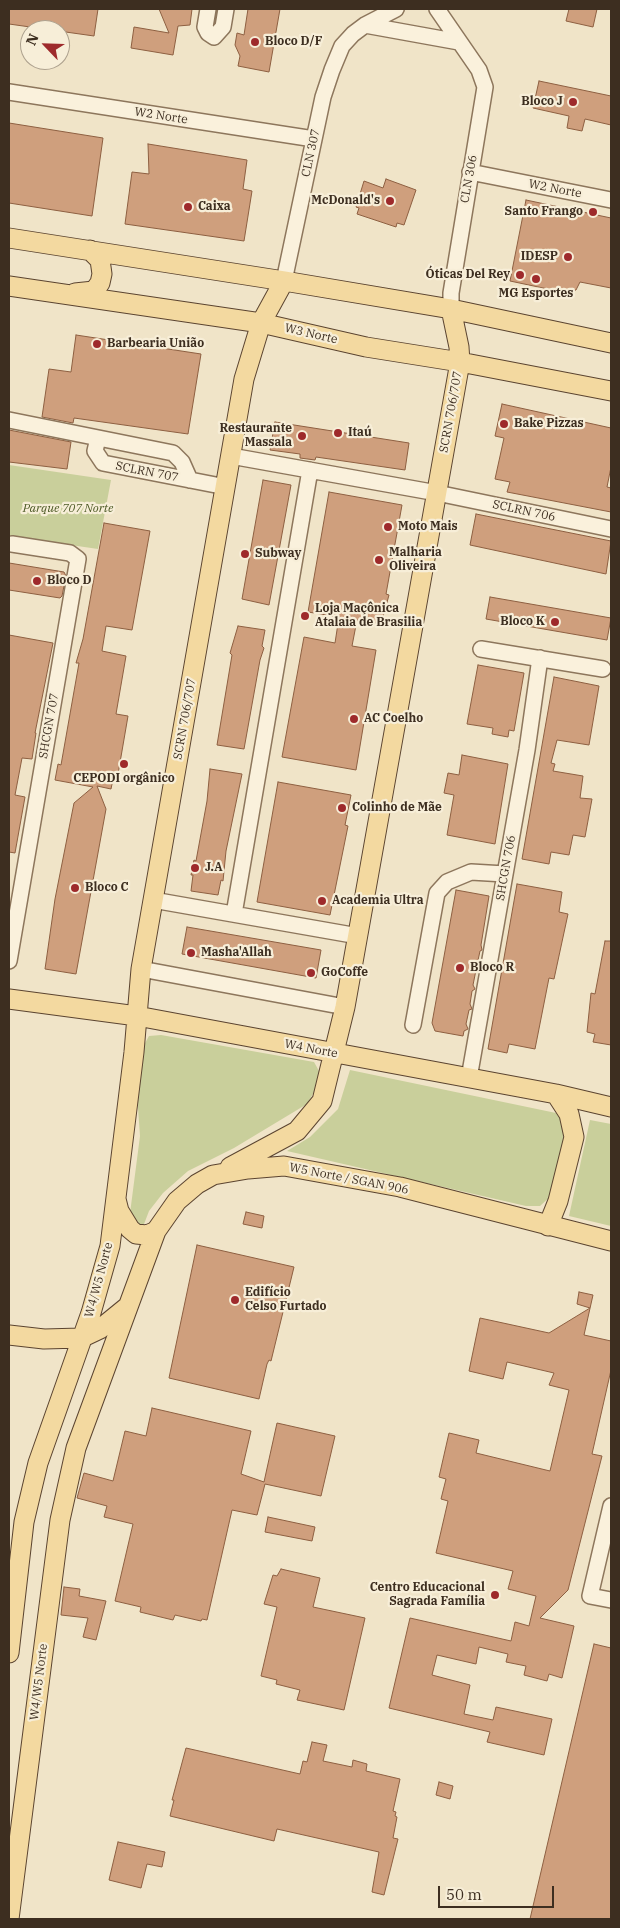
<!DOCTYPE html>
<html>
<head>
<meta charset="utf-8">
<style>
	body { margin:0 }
	#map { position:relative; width:620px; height:1928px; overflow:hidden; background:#f0e4c8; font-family:"IBM Plex Serif",serif }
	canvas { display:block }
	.frame { position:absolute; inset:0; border:10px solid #3d2e20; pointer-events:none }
	.north { position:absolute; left:20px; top:20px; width:50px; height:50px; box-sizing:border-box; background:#f7eed8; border:1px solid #ada18e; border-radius:50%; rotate:294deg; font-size:14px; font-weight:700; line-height:20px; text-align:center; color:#3d2e20 }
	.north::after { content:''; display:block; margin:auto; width:18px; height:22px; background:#9e2a2b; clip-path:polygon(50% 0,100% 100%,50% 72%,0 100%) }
	.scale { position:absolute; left:438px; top:1886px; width:116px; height:22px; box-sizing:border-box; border:2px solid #3d2e20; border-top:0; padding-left:6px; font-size:15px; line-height:18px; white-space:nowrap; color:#3d2e20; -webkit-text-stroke:4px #f7eed8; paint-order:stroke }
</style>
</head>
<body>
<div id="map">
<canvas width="620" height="1928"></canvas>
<div class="frame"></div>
<div class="north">N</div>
<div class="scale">50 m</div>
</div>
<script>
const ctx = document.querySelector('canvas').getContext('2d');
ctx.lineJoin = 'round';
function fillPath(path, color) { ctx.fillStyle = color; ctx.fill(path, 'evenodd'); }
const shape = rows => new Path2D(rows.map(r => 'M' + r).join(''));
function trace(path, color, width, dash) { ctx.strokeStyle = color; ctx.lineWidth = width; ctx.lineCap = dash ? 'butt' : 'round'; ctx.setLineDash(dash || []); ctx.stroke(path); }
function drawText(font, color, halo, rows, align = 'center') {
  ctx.font = font + ' "IBM Plex Serif",serif'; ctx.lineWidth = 4.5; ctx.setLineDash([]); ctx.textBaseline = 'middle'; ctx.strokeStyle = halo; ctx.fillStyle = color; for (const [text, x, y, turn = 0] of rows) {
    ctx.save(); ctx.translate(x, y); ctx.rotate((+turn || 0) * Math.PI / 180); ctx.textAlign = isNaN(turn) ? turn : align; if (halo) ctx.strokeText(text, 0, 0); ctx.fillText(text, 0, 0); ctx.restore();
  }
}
fillPath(shape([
	[9,465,111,480,98,549,9,536],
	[161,1035,314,1062,319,1071,318,1085,307,1104,234,1148,188,1171,163,1193,149,1211,141,1232,129,1221,140,1136,137,1094,144,1045,149,1036],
	[350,1070,556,1113,564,1124,565,1136,552,1195,540,1206,526,1206,287,1151,310,1137,338,1109],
	[590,1120,611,1124,611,1226,569,1216]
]), '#c9cf9b');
const building = shape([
	[9,9,98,9,94,36,9,24,9,9],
	[159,9,192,9,190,25,178,26,173,55,131,48,134,27,169,33,159,9],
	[248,9,280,9,269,72,238,66,240,56,235,45,237,33,244,35,248,9],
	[569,9,597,9,593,27,566,21,569,9],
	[539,81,611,96,611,125,585,119,582,131,567,128,569,116,533,108,539,81],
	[9,123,103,138,92,216,9,203,9,123],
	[148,144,247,160,243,189,252,191,244,241,125,224,132,172,149,174,148,144],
	[386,179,416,190,404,225,397,223,396,227,357,214,359,208,356,207,364,181,383,188,386,179],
	[526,200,611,218,611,288,580,282,576,290,562,292,510,281,526,200],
	[76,335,201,354,188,434,74,418,73,423,42,417,49,369,71,372,76,335],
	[502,404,611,428,611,467,607,487,611,488,611,512,507,492,510,482,495,479,504,438,495,436,502,404],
	[275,422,409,443,405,470,316,457,315,460,300,458,300,454,270,450,275,422],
	[9,430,71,442,67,469,9,462,9,430],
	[263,480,291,485,269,605,242,599,263,480],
	[329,492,402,505,386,594,389,595,381,624,357,620,352,646,376,650,356,770,282,757,304,637,335,643,339,617,308,612,329,492],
	[476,514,611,541,606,574,470,545,476,514],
	[104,523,150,531,132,630,106,626,102,651,126,656,116,714,128,716,117,780,113,779,111,789,97,786,106,809,76,974,45,969,55,899,74,803,93,787,55,780,58,764,61,765,79,663,76,663,83,639,104,523],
	[9,563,64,572,66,576,62,596,60,598,9,590,9,563],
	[490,597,611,618,607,640,486,619,490,597],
	[238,626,265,630,262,646,264,648,260,660,244,749,217,745,232,655,230,653,238,626],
	[9,635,53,643,35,733,36,733,32,759,22,758,15,795,25,797,15,853,9,852,9,635],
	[478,665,524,673,514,731,509,730,508,737,492,734,493,728,467,724,478,665],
	[554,677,599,686,589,745,557,740,551,763,555,764,553,771,583,776,580,798,592,799,585,837,573,835,569,855,551,852,549,864,522,859,554,677],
	[462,755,508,764,495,844,447,835,454,795,444,793,448,773,459,775,462,755],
	[210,769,242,774,226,851,223,881,221,880,218,895,191,891,193,875,191,875,194,860,196,861,207,801,210,769],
	[278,782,351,795,345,825,348,826,330,915,257,902,278,782],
	[517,884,562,892,559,912,568,914,554,979,549,978,535,1049,509,1044,507,1053,488,1049,517,884],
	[456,890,489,896,481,945,482,950,480,951,477,965,479,969,476,970,473,985,475,989,472,991,470,1004,472,1009,469,1010,466,1024,468,1029,464,1031,463,1036,435,1031,432,1023,456,890],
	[187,927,321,950,316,978,182,954,187,927],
	[605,941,611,941,611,1045,593,1042,595,1034,587,1032,591,993,595,994,605,941],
	[246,1212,264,1216,262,1228,243,1224,246,1212],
	[197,1245,294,1267,271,1361,269,1360,267,1364,259,1399,169,1378,197,1245],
	[579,1292,593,1295,584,1335,611,1341,611,1370,592,1454,602,1456,568,1590,540,1618,574,1626,562,1678,549,1674,547,1681,524,1675,526,1666,506,1662,508,1654,479,1647,476,1664,437,1655,432,1675,470,1685,464,1714,493,1720,496,1707,552,1719,544,1755,487,1742,490,1732,389,1708,410,1618,511,1641,515,1622,529,1626,536,1596,508,1589,513,1571,436,1553,448,1501,441,1499,446,1479,439,1477,449,1433,479,1440,476,1453,550,1471,569,1390,549,1385,554,1373,507,1362,503,1379,469,1371,480,1318,549,1333,590,1308,577,1304,579,1292],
	[152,1408,251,1431,241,1474,264,1482,277,1423,335,1436,321,1496,265,1484,257,1515,232,1510,207,1620,202,1619,201,1621,175,1615,173,1620,140,1612,141,1607,115,1601,133,1524,104,1517,107,1506,77,1498,84,1473,113,1481,125,1431,146,1436,152,1408],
	[268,1517,315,1527,312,1541,265,1532,268,1517],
	[281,1569,320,1578,313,1607,365,1618,344,1710,297,1700,300,1690,276,1684,277,1680,261,1676,277,1607,264,1604,273,1575,277,1576,281,1569],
	[64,1587,80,1589,79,1596,106,1601,96,1640,83,1637,88,1618,61,1615,64,1587],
	[594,1644,611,1648,611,1919,530,1919,594,1644],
	[312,1742,327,1745,323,1761,352,1767,353,1760,367,1764,366,1771,400,1779,393,1811,396,1812,395,1816,397,1817,393,1838,398,1839,384,1895,372,1892,379,1852,277,1829,274,1841,170,1816,174,1800,172,1800,186,1748,300,1774,303,1761,307,1762,312,1742],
	[439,1782,453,1786,450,1799,436,1795,439,1782],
	[118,1842,165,1852,162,1867,147,1864,141,1888,109,1880,118,1842]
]);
fillPath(building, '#cf9f7d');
trace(building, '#8d5f41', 1);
const minor = shape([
	[208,9,205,27,208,33,214,37,223,27,226,9],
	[437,9,479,70,485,87,451,293,451,309],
	[365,25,459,42],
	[9,92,314,139],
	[470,172,611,200],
	[284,281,323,97,332,70,342,46,353,34,365,25,396,9],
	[9,420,173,453,182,462,190,480],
	[98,438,95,451,103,463,226,487],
	[231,456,437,493,611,529],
	[481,649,603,669],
	[153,900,358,936],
	[234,914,310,470],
	[9,961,78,559,70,553,12,544],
	[141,969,345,1007],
	[413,1025,437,893,447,882,471,872,505,874],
	[469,1078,527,750,540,658],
	[611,1506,590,1596,611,1600]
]);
const major = shape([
	[9,238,284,281,451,309,611,343],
	[9,286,261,323,366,347,460,362,611,391],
	[75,293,94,291,100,283,102,274,100,260,90,250],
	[9,999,137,1016,556,1094,611,1107],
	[230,1167,297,1131,322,1101,345,1007,460,362,459,347,451,309],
	[116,1199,119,1211,130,1229,136,1234,147,1235,156,1231],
	[548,1226,558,1201,574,1137,569,1114,556,1094],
	[9,1335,44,1339,81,1338,100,1329,127,1307],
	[9,1653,24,1522,38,1463,91,1313,110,1246,134,1052,141,969,244,379,261,323,284,281],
	[9,1919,60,1520,76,1448,156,1231,177,1201,197,1184,213,1175,248,1169,284,1166,400,1187,611,1241]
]);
trace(minor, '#8d765c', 18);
trace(major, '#5b4430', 21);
trace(minor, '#faf1dc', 15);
trace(major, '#f3d9a0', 19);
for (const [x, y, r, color] of [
	[255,42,5,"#9e2a2b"],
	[573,102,5,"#9e2a2b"],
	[390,201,5,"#9e2a2b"],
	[188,207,5,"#9e2a2b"],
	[593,212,5,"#9e2a2b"],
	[568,257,5,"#9e2a2b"],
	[520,275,5,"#9e2a2b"],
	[536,279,5,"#9e2a2b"],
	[97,344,5,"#9e2a2b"],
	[504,424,5,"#9e2a2b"],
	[338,433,5,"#9e2a2b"],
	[302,436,5,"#9e2a2b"],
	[388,527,5,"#9e2a2b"],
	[245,554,5,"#9e2a2b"],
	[379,560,5,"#9e2a2b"],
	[37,581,5,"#9e2a2b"],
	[305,616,5,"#9e2a2b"],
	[555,622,5,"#9e2a2b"],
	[354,719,5,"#9e2a2b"],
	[124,764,5,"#9e2a2b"],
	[342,808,5,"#9e2a2b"],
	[195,868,5,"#9e2a2b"],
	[75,888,5,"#9e2a2b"],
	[322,901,5,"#9e2a2b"],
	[191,953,5,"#9e2a2b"],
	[460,968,5,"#9e2a2b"],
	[311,973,5,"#9e2a2b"],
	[235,1300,5,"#9e2a2b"],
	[495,1595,5,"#9e2a2b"]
]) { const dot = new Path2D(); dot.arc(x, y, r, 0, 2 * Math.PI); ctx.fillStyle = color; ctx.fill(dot); trace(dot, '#f7eed8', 2); }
drawText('bold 12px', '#3d2e20', '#f7eed8', [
	["Bloco D/F",265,42],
	["Bloco J",563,102,"right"],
	["McDonald's",380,201,"right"],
	["Caixa",198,207],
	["Santo Frango",583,212,"right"],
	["IDESP",558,257,"right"],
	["Óticas Del Rey",510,275,"right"],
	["MG Esportes",536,294,"center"],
	["Barbearia União",107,344],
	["Bake Pizzas",514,424],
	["Restaurante",292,429,"right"],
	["Massala",292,443,"right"],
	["Itaú",348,433],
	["Moto Mais",398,527],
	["Malharia",389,553],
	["Oliveira",389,567],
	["Subway",255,554],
	["Bloco D",47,581],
	["Loja Maçônica",315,609],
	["Atalaia de Brasilia",315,623],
	["Bloco K",545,622,"right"],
	["AC Coelho",364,719],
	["CEPODI orgânico",124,779,"center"],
	["Colinho de Mãe",352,808],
	["J.A",205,868],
	["Bloco C",85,888],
	["Academia Ultra",332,901],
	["Masha'Allah",201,953],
	["Bloco R",470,968],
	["GoCoffe",321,973],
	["Edifício",245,1293],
	["Celso Furtado",245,1307],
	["Centro Educacional",485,1588,"right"],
	["Sagrada Família",485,1602,"right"]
], 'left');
drawText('12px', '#3d2e20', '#f7eed8', [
	["W2 Norte",161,116,9],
	["CLN 307",311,153,-78],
	["CLN 306",469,179,-80],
	["W2 Norte",555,189,11],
	["W3 Norte",311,334,13],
	["SCRN 706/707",451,412,-80],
	["SCLRN 707",147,472,11],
	["SCLRN 706",524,511,12],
	["SCRN 706/707",185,719,-80],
	["SHCGN 707",49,726,-80],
	["SHCGN 706",506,868,-80],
	["W4 Norte",311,1049,11],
	["W5 Norte / SGAN 906",349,1179,11],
	["W4/W5 Norte",99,1280,-75],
	["W4/W5 Norte",39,1682,-83]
]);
drawText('italic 12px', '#4d5a26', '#f7eed8', [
	["Parque 707 Norte",68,509]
]);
</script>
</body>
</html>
